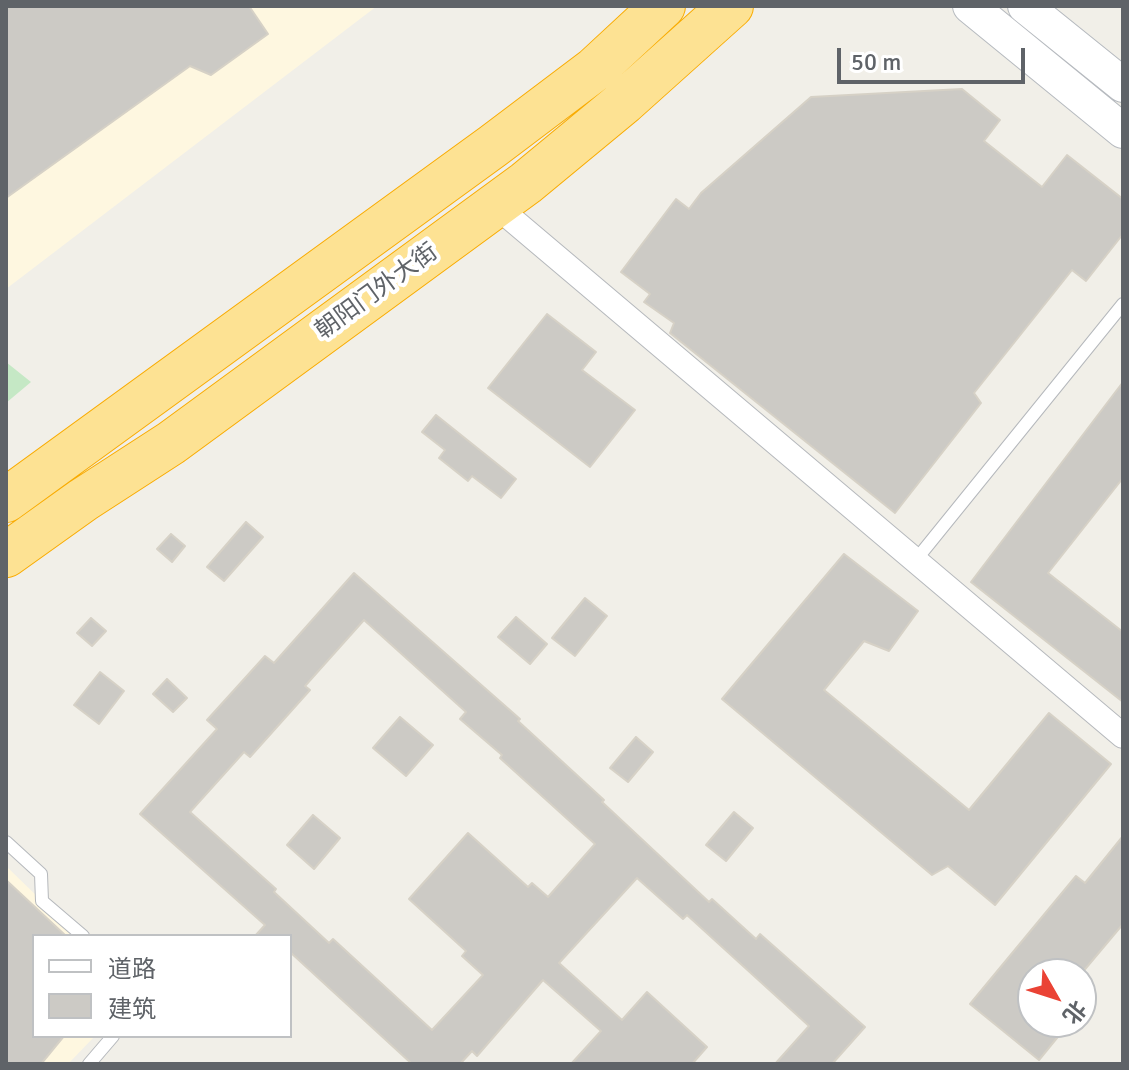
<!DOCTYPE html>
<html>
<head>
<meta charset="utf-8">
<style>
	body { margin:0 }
	#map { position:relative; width:1129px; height:1070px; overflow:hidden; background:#f1efe8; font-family:Signika,"Noto Sans SC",sans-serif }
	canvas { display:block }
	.frame { position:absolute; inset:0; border:8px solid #5f6368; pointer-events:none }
	.legend { position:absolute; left:32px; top:934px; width:260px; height:104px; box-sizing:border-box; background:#fff; border:2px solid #bfc1c3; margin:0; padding:10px 14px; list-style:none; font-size:24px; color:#5f6368 }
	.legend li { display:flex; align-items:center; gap:16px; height:40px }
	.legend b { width:40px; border:2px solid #bfc1c3 }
	.north { position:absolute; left:1017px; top:958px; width:80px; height:80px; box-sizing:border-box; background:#fff; border:2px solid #bfc1c3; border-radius:50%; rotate:129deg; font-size:22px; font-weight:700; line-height:32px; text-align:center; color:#5f6368 }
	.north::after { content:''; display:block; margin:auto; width:28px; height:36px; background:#ea4335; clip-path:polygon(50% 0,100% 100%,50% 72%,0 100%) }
	.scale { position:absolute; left:837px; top:48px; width:188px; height:36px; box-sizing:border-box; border:4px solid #5f6368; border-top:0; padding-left:10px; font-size:24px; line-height:28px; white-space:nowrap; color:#5f6368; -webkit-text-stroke:6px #fff; paint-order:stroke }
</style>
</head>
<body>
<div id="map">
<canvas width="1129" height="1070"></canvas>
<div class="frame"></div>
<ul class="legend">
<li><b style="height:10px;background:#fff"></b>道路</li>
<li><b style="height:22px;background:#cccac5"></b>建筑</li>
</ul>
<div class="north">北</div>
<div class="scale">50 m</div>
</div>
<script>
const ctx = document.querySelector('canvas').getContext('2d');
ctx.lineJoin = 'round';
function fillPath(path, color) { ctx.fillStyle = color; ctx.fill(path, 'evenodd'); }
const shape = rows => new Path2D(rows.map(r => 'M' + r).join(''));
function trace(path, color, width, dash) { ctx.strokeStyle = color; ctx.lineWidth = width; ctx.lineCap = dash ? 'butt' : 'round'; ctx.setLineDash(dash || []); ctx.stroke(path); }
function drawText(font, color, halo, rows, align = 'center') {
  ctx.font = font + ' Signika,"Noto Sans SC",sans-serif'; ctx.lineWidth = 8; ctx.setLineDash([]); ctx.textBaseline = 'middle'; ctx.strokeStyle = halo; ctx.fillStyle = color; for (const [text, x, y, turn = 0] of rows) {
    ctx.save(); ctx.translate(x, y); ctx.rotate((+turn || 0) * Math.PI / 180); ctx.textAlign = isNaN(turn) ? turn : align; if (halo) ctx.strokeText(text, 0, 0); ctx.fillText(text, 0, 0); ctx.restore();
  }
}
fillPath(shape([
	[6,6,377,6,6,289],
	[6,866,78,936,34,936,34,1036,95,1036,68,1064,6,1064]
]), '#fef7e0');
fillPath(shape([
	[6,362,31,382,6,403]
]), '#c5e8c5');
const building = shape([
	[6,6,249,6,268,34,211,75,190,66,6,198,6,6],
	[962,89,1000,120,984,141,1042,187,1067,155,1123,199,1123,234,1086,281,1072,270,974,393,981,403,895,513,670,333,674,323,644,302,650,294,621,272,676,199,689,209,701,193,811,97,962,89],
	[547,314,596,352,582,370,635,410,590,467,488,388,547,314],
	[1123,382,1123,478,1048,573,1123,632,1123,702,971,582,1123,382],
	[436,415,516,479,501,498,472,476,468,481,439,458,445,450,422,432,436,415],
	[246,522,263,537,224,581,207,567,246,522],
	[171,534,185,546,172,562,157,549,171,534],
	[844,554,918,611,889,651,864,641,824,690,969,810,1049,713,1111,764,995,905,948,866,932,875,722,699,844,554],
	[354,573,520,719,518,721,604,800,602,802,709,902,712,899,756,939,760,934,865,1027,832,1064,775,1064,809,1026,687,915,683,919,637,878,559,963,622,1020,647,992,707,1047,692,1064,571,1064,601,1031,543,980,477,1056,472,1051,460,1064,412,1064,290,952,290,936,255,936,265,925,140,814,217,729,207,720,265,656,274,663,354,573],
	[364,620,466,712,460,719,502,755,500,758,595,844,548,897,532,883,528,887,468,833,409,899,466,951,462,956,483,975,432,1030,333,939,329,943,274,892,276,889,190,812,244,752,250,757,310,690,305,686,364,620],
	[585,598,607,616,575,656,552,638,585,598],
	[516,617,547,644,530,664,498,637,516,617],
	[91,618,106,631,92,646,77,633,91,618],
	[100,672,124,691,99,724,74,705,100,672],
	[167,679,187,698,173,712,153,694,167,679],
	[400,717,433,745,406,776,373,748,400,717],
	[636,737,653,752,628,782,610,768,636,737],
	[734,812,753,828,726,861,706,845,734,812],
	[313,815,340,838,314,869,287,845,313,815],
	[1123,836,1123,924,1081,974,1033,974,1033,1022,1070,1022,1039,1060,970,1004,1076,876,1085,883,1123,836],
	[6,880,66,936,34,936,34,1036,64,1036,41,1064,6,1064,6,880]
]);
fillPath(building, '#cccac5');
trace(building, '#d6d1c6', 2);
const lane = shape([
	[915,561,1123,304],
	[6,842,41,874,42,901,83,936],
	[89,1064,113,1036]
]);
const street = shape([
	[495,205,1123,736]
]);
const secondary = shape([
	[970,6,1123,131],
	[1025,6,1123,85]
]);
const highway = shape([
	[6,500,493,146,595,69,663,6],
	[6,555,83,500,171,443,526,183,624,102,731,6]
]);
trace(lane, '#b5b8bc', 14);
trace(street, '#b5b8bc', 26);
trace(secondary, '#b6babf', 36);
trace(highway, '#f9ab00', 46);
trace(lane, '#fff', 12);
trace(street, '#fff', 24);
trace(secondary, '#fff', 34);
trace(highway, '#fde293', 44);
drawText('24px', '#5f6368', '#fff', [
	["朝阳门外大街",377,292,-36]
]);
</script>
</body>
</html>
